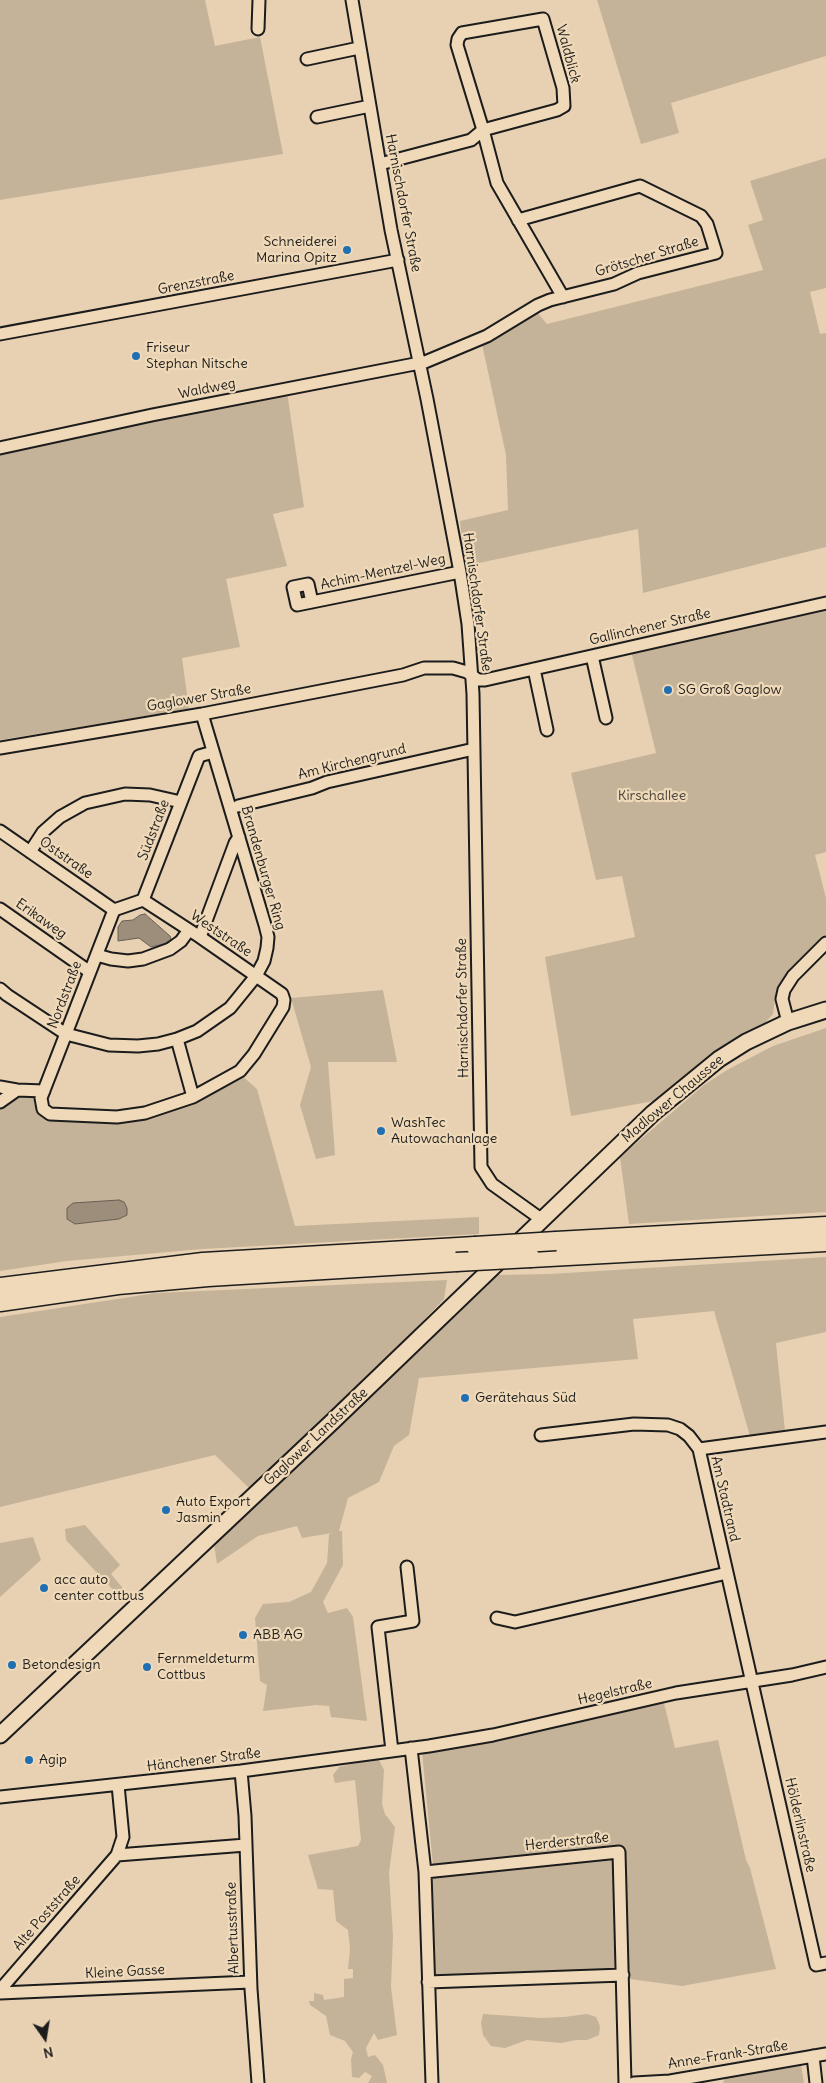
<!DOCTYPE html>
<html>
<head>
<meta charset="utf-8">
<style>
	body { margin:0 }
	#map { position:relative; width:826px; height:2083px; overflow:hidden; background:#e7d1b2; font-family:Delius,sans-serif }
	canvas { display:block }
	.north { position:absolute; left:20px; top:2013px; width:50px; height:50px; -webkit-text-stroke:4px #efd9b8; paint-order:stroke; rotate:167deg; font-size:14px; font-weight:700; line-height:20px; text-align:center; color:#1c1c1c }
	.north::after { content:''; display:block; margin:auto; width:18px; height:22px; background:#1c1c1c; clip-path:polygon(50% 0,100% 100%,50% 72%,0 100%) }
</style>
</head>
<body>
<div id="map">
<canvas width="826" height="2083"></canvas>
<div class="north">N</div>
</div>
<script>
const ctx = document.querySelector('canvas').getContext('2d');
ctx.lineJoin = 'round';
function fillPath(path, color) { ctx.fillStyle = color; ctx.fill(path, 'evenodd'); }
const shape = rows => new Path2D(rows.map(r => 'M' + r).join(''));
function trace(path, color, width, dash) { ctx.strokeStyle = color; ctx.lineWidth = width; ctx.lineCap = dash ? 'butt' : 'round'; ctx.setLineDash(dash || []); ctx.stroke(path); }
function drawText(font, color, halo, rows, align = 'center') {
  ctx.font = font + ' Delius,sans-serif'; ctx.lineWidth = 4.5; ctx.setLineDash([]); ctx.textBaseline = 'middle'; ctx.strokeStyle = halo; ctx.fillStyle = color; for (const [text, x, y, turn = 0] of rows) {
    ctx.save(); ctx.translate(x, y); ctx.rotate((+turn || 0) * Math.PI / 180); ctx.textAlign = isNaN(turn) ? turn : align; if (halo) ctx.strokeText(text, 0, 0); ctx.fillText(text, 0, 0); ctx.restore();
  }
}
fillPath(shape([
	[0,0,205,0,215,46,260,37,283,154,0,200],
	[597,0,826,0,826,56,671,103,679,133,641,144],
	[826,158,826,288,810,292,820,334,826,333,826,547,643,593,638,529,465,566,460,521,508,510,506,455,482,344,536,311,547,324,763,270,748,225,763,220,750,181],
	[287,392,304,507,273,514,287,566,226,579,240,647,182,658,189,709,0,740,0,452],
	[826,607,826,852,815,855,826,898,826,935,779,984,776,991,773,1014,764,1024,744,1036,654,1101,571,1116,545,957,635,937,622,876,596,880,571,773,656,753,631,651],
	[383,990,397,1062,328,1062,335,1155,316,1159,300,1105,311,1067,291,998],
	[826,1028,826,1212,629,1224,620,1157,704,1085,727,1070,773,1046],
	[240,1074,257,1089,295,1226,479,1217,479,1234,202,1249,67,1261,0,1271,0,1107,18,1094,34,1095,40,1111,117,1120],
	[826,1257,826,1332,776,1343,785,1431,750,1436,714,1311,633,1319,638,1359,419,1378,409,1435,394,1446,379,1482,348,1498,339,1531,342,1531,343,1565,323,1602,328,1613,347,1608,353,1617,367,1721,331,1717,329,1706,316,1705,263,1711,267,1685,260,1681,255,1618,263,1604,289,1602,311,1592,327,1563,329,1534,332,1533,302,1538,297,1526,258,1536,217,1564,214,1544,497,1275,550,1274],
	[447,1280,444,1299,380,1365,251,1490,215,1455,0,1507,0,1317,156,1293],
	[85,1525,120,1565,111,1574,126,1592,119,1596,66,1540,65,1529],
	[33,1537,41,1560,0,1597,0,1543],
	[664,1703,675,1748,718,1740,746,1860,750,1868,776,1969,682,1986,630,1979,431,1986,433,1865,422,1752,495,1741],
	[378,1758,384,1770,382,1804,385,1814,395,1827,389,1873,393,1936,391,1987,397,2035,378,2040,374,2033,366,2048,368,2057,375,2055,383,2065,387,2083,368,2083,372,2076,365,2072,359,2078,352,2077,351,2059,353,2052,345,2041,330,2035,326,2016,310,2005,309,2001,314,2001,314,1993,323,1995,324,2000,344,1997,344,1979,353,1978,353,1969,348,1969,350,1949,348,1930,336,1921,333,1890,318,1889,308,1855,358,1846,361,1840,355,1780,335,1783,333,1775,339,1767],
	[483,2014,541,2018,564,2017,587,2014,596,2017,600,2026,599,2035,587,2040,576,2040,561,2043,527,2040,505,2048,491,2046,483,2035,481,2023],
	[801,2065,804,2083,723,2083,725,2078]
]), '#c5b399');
const water = shape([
	[145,914,170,936,171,939,164,944,151,947,139,938,118,941,118,927,122,921,133,920,140,915,145,914],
	[119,1200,124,1202,127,1208,127,1215,119,1219,75,1224,67,1219,67,1208,73,1203,119,1200]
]);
fillPath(water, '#9c8e7a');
trace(water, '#696054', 1);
const minor = shape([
	[352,0,391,230,427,399,460,572,468,624,473,694,481,1167,492,1184,541,1219],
	[258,29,259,0],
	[307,59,359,48],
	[317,117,370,106],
	[380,164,471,140,483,130,557,110,564,106,563,88,543,19,462,33,458,39,457,45,483,130,497,183,563,297],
	[0,334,398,260],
	[0,448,152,415,425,362,487,336,538,305,550,300,614,284,638,273,716,253,707,224,701,216,640,186,518,220],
	[312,602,308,584,293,587,297,605,460,572],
	[592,656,606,718],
	[534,669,547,730],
	[0,748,202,714,403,675,424,668,453,668,467,672,478,680,485,680,826,603],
	[238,806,312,788,327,782,474,749],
	[0,831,114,910],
	[30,852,43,832,60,817,85,803,125,794,150,795,181,802],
	[143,900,199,756,213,752],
	[0,909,90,972],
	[114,910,41,1098,43,1109,50,1114,117,1117,145,1113,193,1097,240,1071,254,1054,283,1007,284,1000,282,994,200,937,143,900],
	[114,910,143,900],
	[200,937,235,843,239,837],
	[97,955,111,959,128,961,143,959,170,949,181,941,189,930],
	[0,989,7,995,66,1034,109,1045,138,1046,158,1044,177,1039,197,1031,230,1008,256,976,264,961,267,948,268,937,265,925,202,714],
	[788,1022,782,999,784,990,793,976,826,943],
	[177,1039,193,1097],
	[0,1087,17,1090,44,1091],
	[0,1102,17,1090],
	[541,1435,634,1424,668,1425,680,1429,689,1436,699,1449,816,1965,826,1963],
	[699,1449,826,1432],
	[497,1618,515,1622,727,1573],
	[411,1748,425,1872,432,2083],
	[392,1751,378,1627,413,1621,407,1567],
	[241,1771,245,1816,251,1989,258,2083],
	[0,1797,241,1771,429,1746,493,1735,676,1693,792,1675,826,1667],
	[117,1855,246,1845],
	[425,1872,619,1852,625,2083],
	[428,1982,623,1975],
	[0,1990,117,1855,123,1837,118,1785],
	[0,1993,250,1982],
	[813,2056,816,2083],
	[634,2083,670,2081,826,2054]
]);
const major = shape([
	[0,1735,333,1421,653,1113,719,1059,746,1042,788,1022,826,1010]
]);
const highway = shape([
	[556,1241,826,1226],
	[531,1258,826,1242],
	[0,1287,203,1262,475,1246],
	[0,1302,118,1285,208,1277,456,1262]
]);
trace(minor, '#1c1c1c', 15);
trace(major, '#1c1c1c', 19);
trace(highway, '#1c1c1c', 21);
trace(minor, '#efd9b8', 11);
trace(major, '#efd9b8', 15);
trace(highway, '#efd9b8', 18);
const highwayBridge = shape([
	[475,1246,556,1241],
	[456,1262,531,1258]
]);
trace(highwayBridge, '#1c1c1c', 21, []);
trace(highwayBridge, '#efd9b8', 18);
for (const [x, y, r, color] of [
	[347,250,5,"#1f6fb2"],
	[136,356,5,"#1f6fb2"],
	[668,690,5,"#1f6fb2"],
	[381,1131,5,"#1f6fb2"],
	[465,1398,5,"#1f6fb2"],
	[166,1510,5,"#1f6fb2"],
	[44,1588,5,"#1f6fb2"],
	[243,1635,5,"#1f6fb2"],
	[12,1665,5,"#1f6fb2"],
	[147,1667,5,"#1f6fb2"],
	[29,1760,5,"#1f6fb2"]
]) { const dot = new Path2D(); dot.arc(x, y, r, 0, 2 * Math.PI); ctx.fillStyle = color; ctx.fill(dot); trace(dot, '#efd9b8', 2); }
drawText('14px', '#1c1c1c', '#efd9b8', [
	["Waldblick",568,54,75],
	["Harnischdorfer Straße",403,203,79],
	["Grötscher Straße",647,257,-17],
	["Grenzstraße",196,283,-11],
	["Waldweg",207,389,-11],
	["Achim-Mentzel-Weg",383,572,-12],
	["Harnischdorfer Straße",477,602,82],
	["Gallinchener Straße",650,627,-13],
	["Gaglower Straße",199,698,-10],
	["Am Kirchengrund",352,762,-14],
	["Südstraße",154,830,-69],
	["Oststraße",66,858,35],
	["Brandenburger Ring",263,868,74],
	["Erikaweg",41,919,35],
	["Weststraße",221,934,34],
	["Nordstraße",65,995,-69],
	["Harnischdorfer Straße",463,1008,-91],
	["Madlower Chaussee",673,1099,-40],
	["Gaglower Landstraße",316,1437,-43],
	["Am Stadtrand",725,1499,77],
	["Hegelstraße",615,1692,-13],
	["Hänchener Straße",204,1760,-7],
	["Hölderlinstraße",800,1825,77],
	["Herderstraße",567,1842,-6],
	["Alte Poststraße",47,1913,-49],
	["Albertusstraße",233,1928,-92],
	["Kleine Gasse",125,1972,-3],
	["Anne-Frank-Straße",728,2055,-9]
]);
drawText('14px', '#1c1c1c', '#efd9b8', [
	["Schneiderei",337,242,"right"],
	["Marina Opitz",337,258,"right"],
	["Friseur",146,348],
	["Stephan Nitsche",146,364],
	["SG Groß Gaglow",678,690],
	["WashTec",391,1123],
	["Autowachanlage",391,1139],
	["Gerätehaus Süd",475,1398],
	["Auto Export",176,1502],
	["Jasmin",176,1518],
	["acc auto",54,1580],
	["center cottbus",54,1596],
	["ABB AG",253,1635],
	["Fernmeldeturm",157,1659],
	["Cottbus",157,1675],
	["Betondesign",22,1665],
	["Agip",39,1760]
], 'left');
drawText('14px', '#46423b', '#efd9b8', [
	["Kirschallee",652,796]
]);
</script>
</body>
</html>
